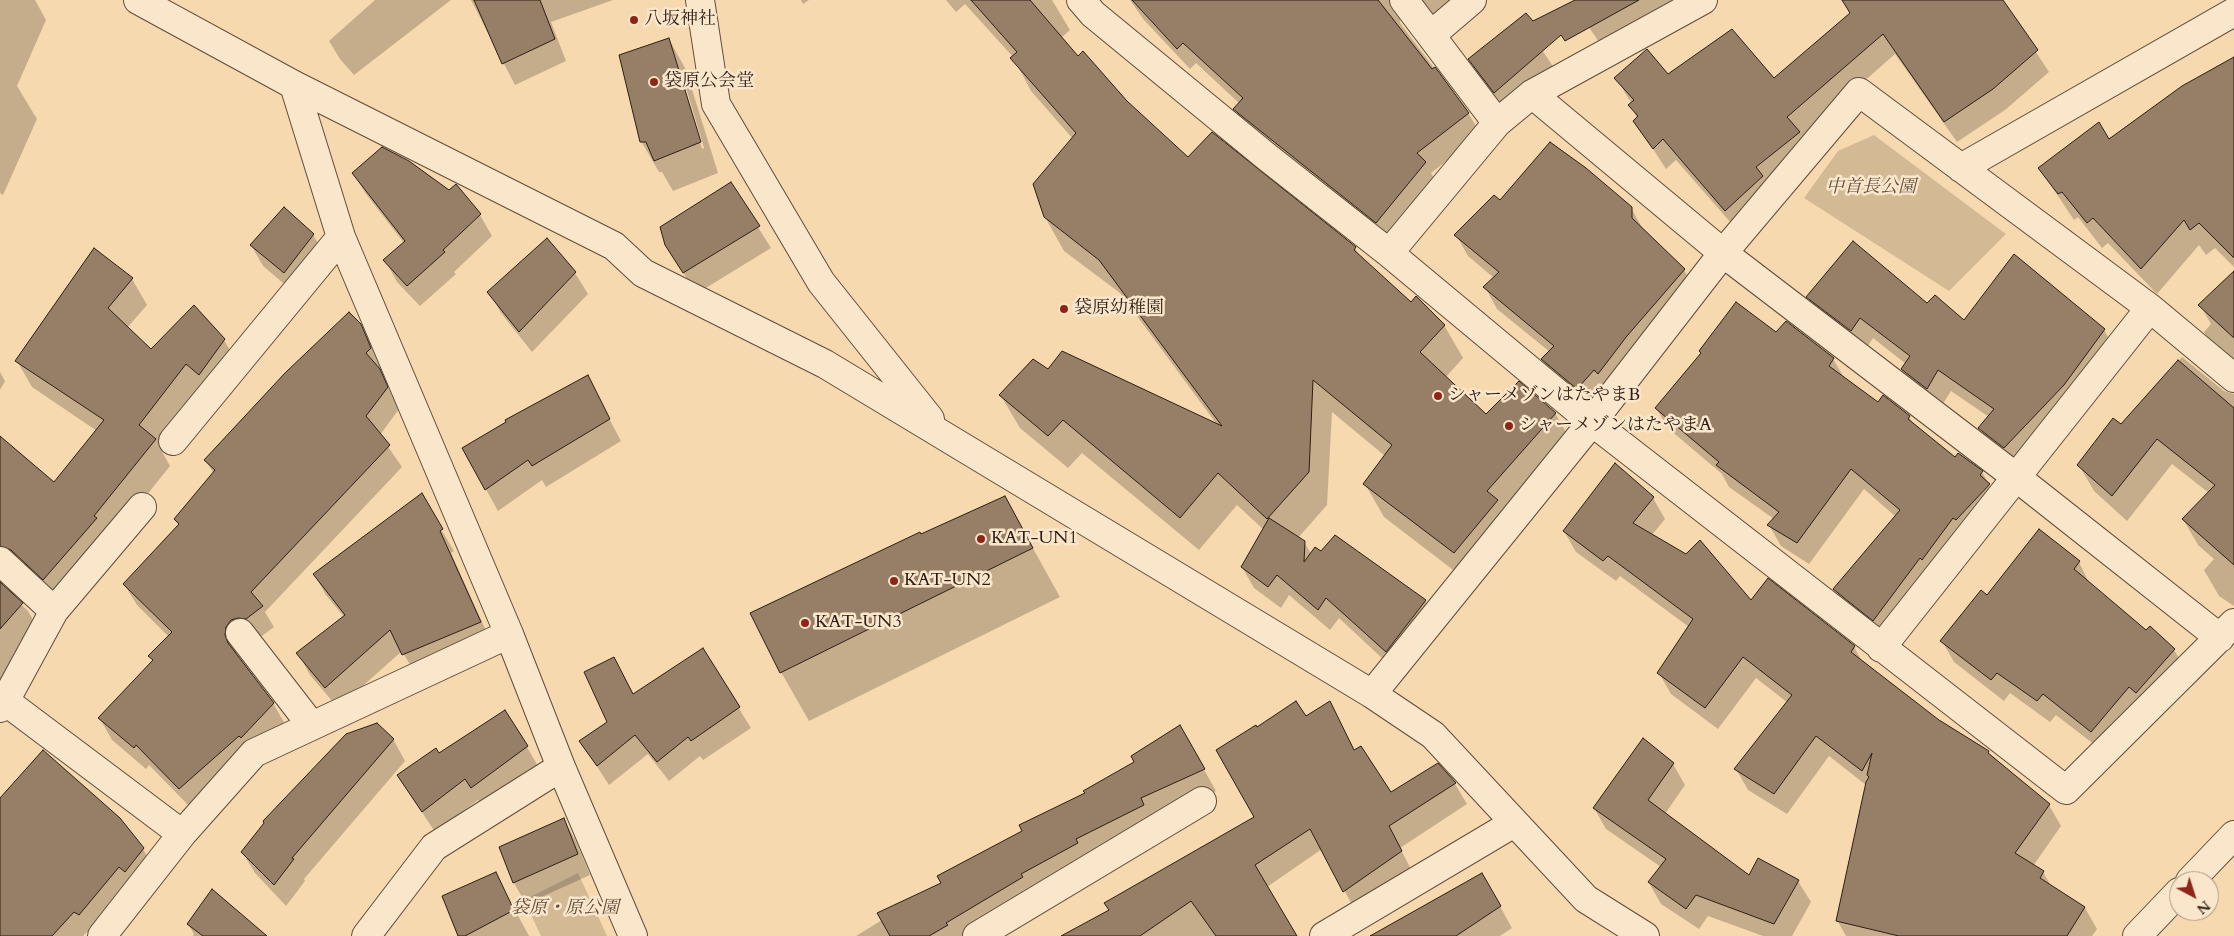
<!DOCTYPE html>
<html>
<head>
<meta charset="utf-8">
<style>
	body { margin:0 }
	#map { position:relative; width:2234px; height:936px; overflow:hidden; background:#f7d9af; font-family:Cardo,serif }
	canvas { display:block }
	.north { position:absolute; left:2169px; top:871px; width:50px; height:50px; box-sizing:border-box; background:#fae6cb; border:1px solid #a89683; border-radius:50%; rotate:140deg; font-size:14px; font-weight:700; line-height:20px; text-align:center; color:#2c1d16 }
	.north::after { content:''; display:block; margin:auto; width:18px; height:22px; background:#8f2418; clip-path:polygon(50% 0,100% 100%,50% 72%,0 100%) }
</style>
</head>
<body>
<div id="map">
<canvas width="2234" height="936"></canvas>
<div class="north">N</div>
</div>
<script>
const ctx = document.querySelector('canvas').getContext('2d');
ctx.lineJoin = 'round';
function fillPath(path, color) { ctx.fillStyle = color; ctx.fill(path, 'evenodd'); }
const shape = rows => new Path2D(rows.map(r => 'M' + r).join(''));
function trace(path, color, width, dash) { ctx.strokeStyle = color; ctx.lineWidth = width; ctx.lineCap = dash ? 'butt' : 'round'; ctx.setLineDash(dash || []); ctx.stroke(path); }
function drawText(font, color, halo, rows, align = 'center') {
  ctx.font = font + ' Cardo,"Noto Serif JP",serif'; ctx.lineWidth = 5; ctx.setLineDash([]); ctx.textBaseline = 'middle'; ctx.strokeStyle = halo; ctx.fillStyle = color; for (const [text, x, y, turn = 0] of rows) {
    ctx.save(); ctx.translate(x, y); ctx.rotate((+turn || 0) * Math.PI / 180); ctx.textAlign = isNaN(turn) ? turn : align; if (halo) ctx.strokeText(text, 0, 0); ctx.fillText(text, 0, 0); ctx.restore();
  }
}
fillPath(shape([
	[1874,135,2006,234,1949,291,1804,198,1838,151],
	[578,873,607,936,541,936,524,900]
]), '#d4b995');
fillPath(shape([
	[0,0,35,0,46,20,17,86,37,119,3,195,0,193],
	[375,0,451,0,354,75,340,59,329,41],
	[471,0,613,0,551,22,566,61,515,85],
	[801,0,809,0,803,4],
	[946,0,1052,0,1070,30,1061,38,1078,57,1188,159,1355,248,1362,260,1411,304,1444,325,1463,358,1445,378,1486,415,1555,413,1574,446,1474,586,1384,517,1365,484,1385,456,1332,412,1327,505,1298,538,1304,542,1312,555,1425,600,1437,622,1398,673,1339,618,1330,630,1289,595,1281,608,1254,588,1242,567,1264,530,1237,505,1199,550,1082,453,1068,468,1020,428,1001,396,1048,371,1218,426,1120,293,1064,251,1045,217,1073,139,1031,91,1013,57,965,4,956,12],
	[1130,0,1469,0,1439,23,1401,16,1400,23,1468,113,1481,134,1431,173,1437,184,1389,243,1247,130,1235,109,1240,104,1196,63,1190,69,1144,20],
	[1578,0,1690,0,1603,48,1586,23],
	[1844,0,2002,0,2049,72,2005,110,1957,142,1895,54,1801,137,1811,153,1738,231,1676,160,1666,169,1635,121,1637,118,1630,105,1632,104,1616,78,1668,75,1774,80,1851,14],
	[1521,18,1556,71,1507,114,1482,81,1470,60],
	[669,39,686,70,718,173,673,191,662,172,659,172,641,141],
	[678,71,681,71,704,148,702,149],
	[2234,59,2234,267,2215,248,2206,255,2199,245,2157,294,2108,243,2102,248,2078,217,2074,220,2040,169,2109,141],
	[353,173,480,215,492,236,454,272,456,274,420,306,397,282,385,260,404,243,366,194],
	[731,184,771,248,696,294,666,244],
	[1500,201,1631,208,1644,231,1684,270,1697,292,1590,410,1555,380,1542,359,1550,352,1497,309,1485,287,1494,278,1468,256,1456,235],
	[284,209,313,235,326,256,296,294,263,266,251,245],
	[547,240,575,273,588,294,532,352,501,313,489,292],
	[2234,273,2234,370,2219,358,2204,332,2211,324,2200,305],
	[132,279,147,305,127,328,151,351,224,340,239,366,202,390,159,446,170,466,59,605,3,577,0,583,0,451,54,483,97,431,32,387,17,361],
	[1808,297,1928,305,1964,322,2104,330,2116,351,2017,469,1992,450,1980,428,1989,417,1951,391,1939,410,1915,391,1902,369,1906,364,1873,338,1864,352,1820,318],
	[360,325,373,347,382,369,380,371,399,409,380,435,402,467,265,612,274,627,258,639,237,648,236,656,273,703,285,724,192,809,149,765,146,769,112,740,100,719,153,662,150,656,169,637,137,605,124,584,179,526,176,519,214,474,206,461],
	[1776,334,1833,359,1845,379,1878,404,1909,417,1915,426,1955,459,1982,472,2001,506,1886,641,1847,611,1835,590,1896,517,1864,489,1809,564,1781,546,1769,525,1774,519,1729,487,1722,474,1669,429,1656,408,1701,353,1700,351],
	[2182,357,2224,391,2234,394,2234,606,2219,596,2204,570,2214,559,2198,545,2183,519,2209,493,2172,464,2127,521,2094,491,2079,465,2121,426],
	[0,372,5,381,0,390],
	[587,377,621,441,546,487,542,480,498,511,463,448],
	[421,495,454,551,451,553,492,644,416,675,402,651,338,708,310,675,298,653,344,617,326,595,314,574],
	[1005,498,1060,597,809,721,781,672,921,535],
	[1653,498,1665,519,1652,535,1751,602,1854,647,1863,663,1939,721,1988,752,2049,805,2061,826,2033,866,2043,872,2051,886,2085,908,2097,929,2092,936,1846,936,1837,920,1866,785,1829,756,1787,814,1748,790,1736,769,1788,703,1756,678,1718,729,1671,694,1659,673,1689,627,1620,576,1616,581,1576,552,1564,531],
	[2079,562,2090,585,2147,631,2150,628,2174,650,2187,671,2104,752,2056,715,2050,722,2010,693,2004,701,1954,662,1942,641,1987,596],
	[0,584,28,611,43,637,0,687],
	[703,650,751,728,703,760,700,756,669,781,648,754,609,785,581,742,608,722,614,659,634,695],
	[1330,702,1355,751,1391,793,1438,765,1455,784,1467,804,1400,848,1413,873,1356,912,1322,849,1267,887,1295,936,1064,936,1110,911,1255,818,1257,729,1306,717],
	[1180,727,1216,791,1152,820,972,936,856,936,1087,794,1135,762],
	[393,739,405,761,304,879,305,881,286,906,255,873,242,852],
	[527,747,539,768,484,809,478,800,435,832,398,776,439,755],
	[1673,764,1685,785,1665,814,1749,877,1798,881,1811,902,1792,936,1763,936,1708,916,1699,929,1661,904,1649,883,1661,867,1606,829,1594,808],
	[0,802,143,849,155,870,91,936,87,932,83,936,0,936],
	[564,820,576,841,590,875,526,904,514,883,500,848],
	[495,873,529,936,459,936],
	[1482,874,1512,928,1500,936,1375,936],
	[188,924,265,936,193,936,194,934]
]), '#0003');
const building = shape([
	[474,0,540,0,555,39,502,64,474,0],
	[971,0,1030,0,1078,56,1083,51,1127,101,1188,157,1212,132,1356,247,1354,250,1411,302,1416,296,1445,325,1420,352,1486,414,1519,381,1556,413,1487,491,1498,500,1454,553,1363,484,1392,445,1313,380,1309,472,1267,519,1218,473,1180,518,1063,420,1048,436,999,395,1033,359,1048,369,1062,351,1222,426,1099,260,1044,217,1033,184,1076,133,1010,58,1017,52,971,0],
	[1132,0,1378,0,1432,69,1435,67,1469,113,1417,153,1426,162,1376,223,1233,109,1243,98,1183,43,1177,49,1132,0],
	[1575,0,1639,0,1565,41,1561,35,1494,93,1468,59,1526,13,1533,21,1575,0],
	[1842,0,2003,0,2038,50,1993,89,1944,122,1883,34,1787,117,1800,132,1756,167,1763,176,1725,211,1663,139,1653,149,1633,121,1638,116,1628,105,1634,100,1614,78,1647,49,1668,74,1732,29,1774,78,1850,13,1842,0],
	[669,38,701,142,654,161,646,142,640,142,619,55,669,38],
	[2234,57,2234,258,2199,223,2190,230,2184,220,2141,269,2093,218,2087,223,2062,192,2058,194,2038,168,2099,122,2109,139,2182,86,2234,57],
	[1550,142,1586,168,1632,207,1632,218,1685,269,1627,336,1598,374,1594,370,1577,389,1541,359,1554,346,1483,287,1499,272,1454,235,1494,195,1500,200,1550,142],
	[382,147,409,161,449,190,456,184,481,214,443,250,445,252,407,286,383,260,405,241,352,173,382,147],
	[731,182,760,226,683,273,665,245,660,227,731,182],
	[284,207,314,234,284,273,250,245,284,207],
	[547,238,576,272,519,332,487,292,547,238],
	[1853,241,1927,303,1935,295,1964,320,2014,254,2105,329,2064,385,2004,448,1978,428,1994,409,1938,370,1927,389,1901,369,1910,356,1860,318,1851,331,1806,297,1853,241],
	[94,248,133,278,108,308,151,349,194,305,225,339,199,375,186,364,139,425,156,439,94,516,97,518,43,580,11,550,0,546,0,436,54,482,104,420,15,361,94,248],
	[2234,271,2234,338,2198,305,2234,271],
	[1736,302,1776,332,1786,321,1834,358,1829,366,1878,402,1883,395,1910,416,1908,419,1955,457,1958,453,1983,471,1980,475,1990,484,1956,520,1953,518,1922,560,1920,558,1873,621,1833,589,1900,510,1851,469,1797,543,1767,525,1779,512,1716,465,1719,462,1655,408,1701,353,1699,351,1736,302],
	[349,312,361,324,371,348,366,353,380,369,388,387,366,416,390,445,251,592,263,606,246,619,238,618,231,620,226,627,225,635,228,643,274,703,241,738,239,736,179,789,136,745,134,748,98,718,153,660,148,656,172,632,123,584,179,524,174,519,215,470,204,460,285,373,349,312],
	[2178,360,2234,408,2234,565,2182,519,2215,485,2157,439,2112,496,2077,465,2113,418,2121,424,2178,360],
	[588,375,610,419,532,466,528,460,485,490,462,448,506,422,505,420,588,375],
	[1615,463,1654,497,1633,523,1686,554,1700,540,1751,600,1768,578,1855,646,1851,652,1939,720,1989,751,1988,753,2050,804,2015,853,2044,871,2040,878,2085,907,2067,936,1899,936,1836,921,1866,782,1869,777,1867,775,1872,753,1862,771,1816,736,1774,794,1734,769,1792,695,1743,657,1705,708,1657,673,1693,619,1608,556,1603,561,1563,531,1615,463],
	[422,493,443,529,440,531,481,622,402,655,390,630,325,688,296,653,345,615,313,574,422,493],
	[1005,496,1033,548,780,673,750,613,920,532,921,534,1005,496],
	[1269,518,1305,541,1304,562,1315,547,1321,551,1335,535,1426,600,1386,652,1326,598,1318,610,1277,575,1268,587,1241,567,1269,518],
	[2039,529,2080,561,2074,569,2146,630,2150,626,2175,649,2136,693,2129,687,2091,732,2043,694,2037,701,1997,673,1991,680,1940,641,1981,590,1987,595,2039,529],
	[0,582,23,603,0,629,0,582],
	[703,648,740,707,691,741,688,737,657,762,635,735,597,766,579,741,607,722,584,672,614,657,633,694,703,648],
	[1296,701,1306,716,1330,701,1354,750,1361,746,1391,792,1438,763,1456,783,1389,826,1402,851,1343,892,1310,829,1255,865,1297,936,1216,936,1191,901,1140,936,1061,936,1109,910,1104,903,1254,817,1216,750,1256,725,1257,727,1296,701],
	[505,710,528,746,471,788,465,779,422,812,397,775,436,748,439,753,505,710],
	[377,723,394,739,292,858,294,859,274,885,241,852,264,823,263,821,346,734,377,723],
	[1180,725,1205,769,1141,798,1144,805,1076,839,1078,843,1021,874,1023,877,946,923,948,925,929,936,890,936,877,913,941,883,937,876,1022,831,1019,825,1085,793,1083,791,1134,762,1131,756,1180,725],
	[1643,738,1674,763,1648,800,1749,875,1758,858,1799,880,1774,924,1696,895,1686,909,1648,882,1666,859,1593,808,1643,738],
	[43,750,120,818,144,848,125,872,119,867,79,915,74,912,52,936,0,936,0,798,43,750],
	[564,818,578,854,513,883,499,847,564,818],
	[496,872,514,910,465,936,458,936,442,896,496,872],
	[1482,873,1501,906,1456,936,1370,936,1482,873],
	[212,889,267,936,203,936,187,924,212,889]
]);
fillPath(building, '#967f66');
trace(building, '#2c1d16', 1);
const minor = shape([
	[138,0,294,85,614,246,643,273,825,364,1372,694,1433,735,1586,899,1645,936],
	[700,0,716,104,821,282,930,419],
	[1081,0,1093,14,1267,157,1389,253],
	[1404,0,1497,123],
	[1703,0,1532,94,1497,123,1389,253,1592,422,2066,790,2234,623],
	[1431,35,1472,0],
	[294,85,341,237,509,634,561,767,633,936],
	[1532,94,1723,253,2016,477,2220,638],
	[1961,168,2234,12],
	[2150,308,2234,378],
	[173,441,341,237],
	[0,561,54,611],
	[240,633,312,726],
	[1372,694,1592,422,1723,253,1859,92,2150,308,1881,648],
	[5,701,54,611,142,507],
	[0,708,5,701,182,834],
	[2190,881,2234,835],
	[102,936,182,834,254,753,509,634],
	[366,936,434,847,561,767],
	[977,936,1202,801],
	[1324,936,1514,823],
	[2137,936,2179,892]
]);
trace(minor, '#5f4c3c', 30);
trace(minor, '#fae6cb', 28);
for (const [x, y, r, color] of [
	[634,20,5,"#8f2418"],
	[654,82,5,"#8f2418"],
	[1064,309,5,"#8f2418"],
	[1438,396,5,"#8f2418"],
	[1509,426,5,"#8f2418"],
	[981,539,5,"#8f2418"],
	[894,581,5,"#8f2418"],
	[805,623,5,"#8f2418"]
]) { const dot = new Path2D(); dot.arc(x, y, r, 0, 2 * Math.PI); ctx.fillStyle = color; ctx.fill(dot); trace(dot, '#fae6cb', 2); }
drawText('18px', '#2c1d16', '#fae6cb', [
	["八坂神社",644,20],
	["袋原公会堂",664,82],
	["袋原幼稚園",1074,309],
	["シャーメゾンはたやまB",1448,396],
	["シャーメゾンはたやまA",1519,426],
	["KAT-UN1",991,539],
	["KAT-UN2",904,581],
	["KAT-UN3",815,623]
], 'left');
drawText('italic 18px', '#5e4c3c', '#fae6cb', [
	["中首長公園",1871,188],
	["袋原・原公園",565,909]
]);
</script>
</body>
</html>
